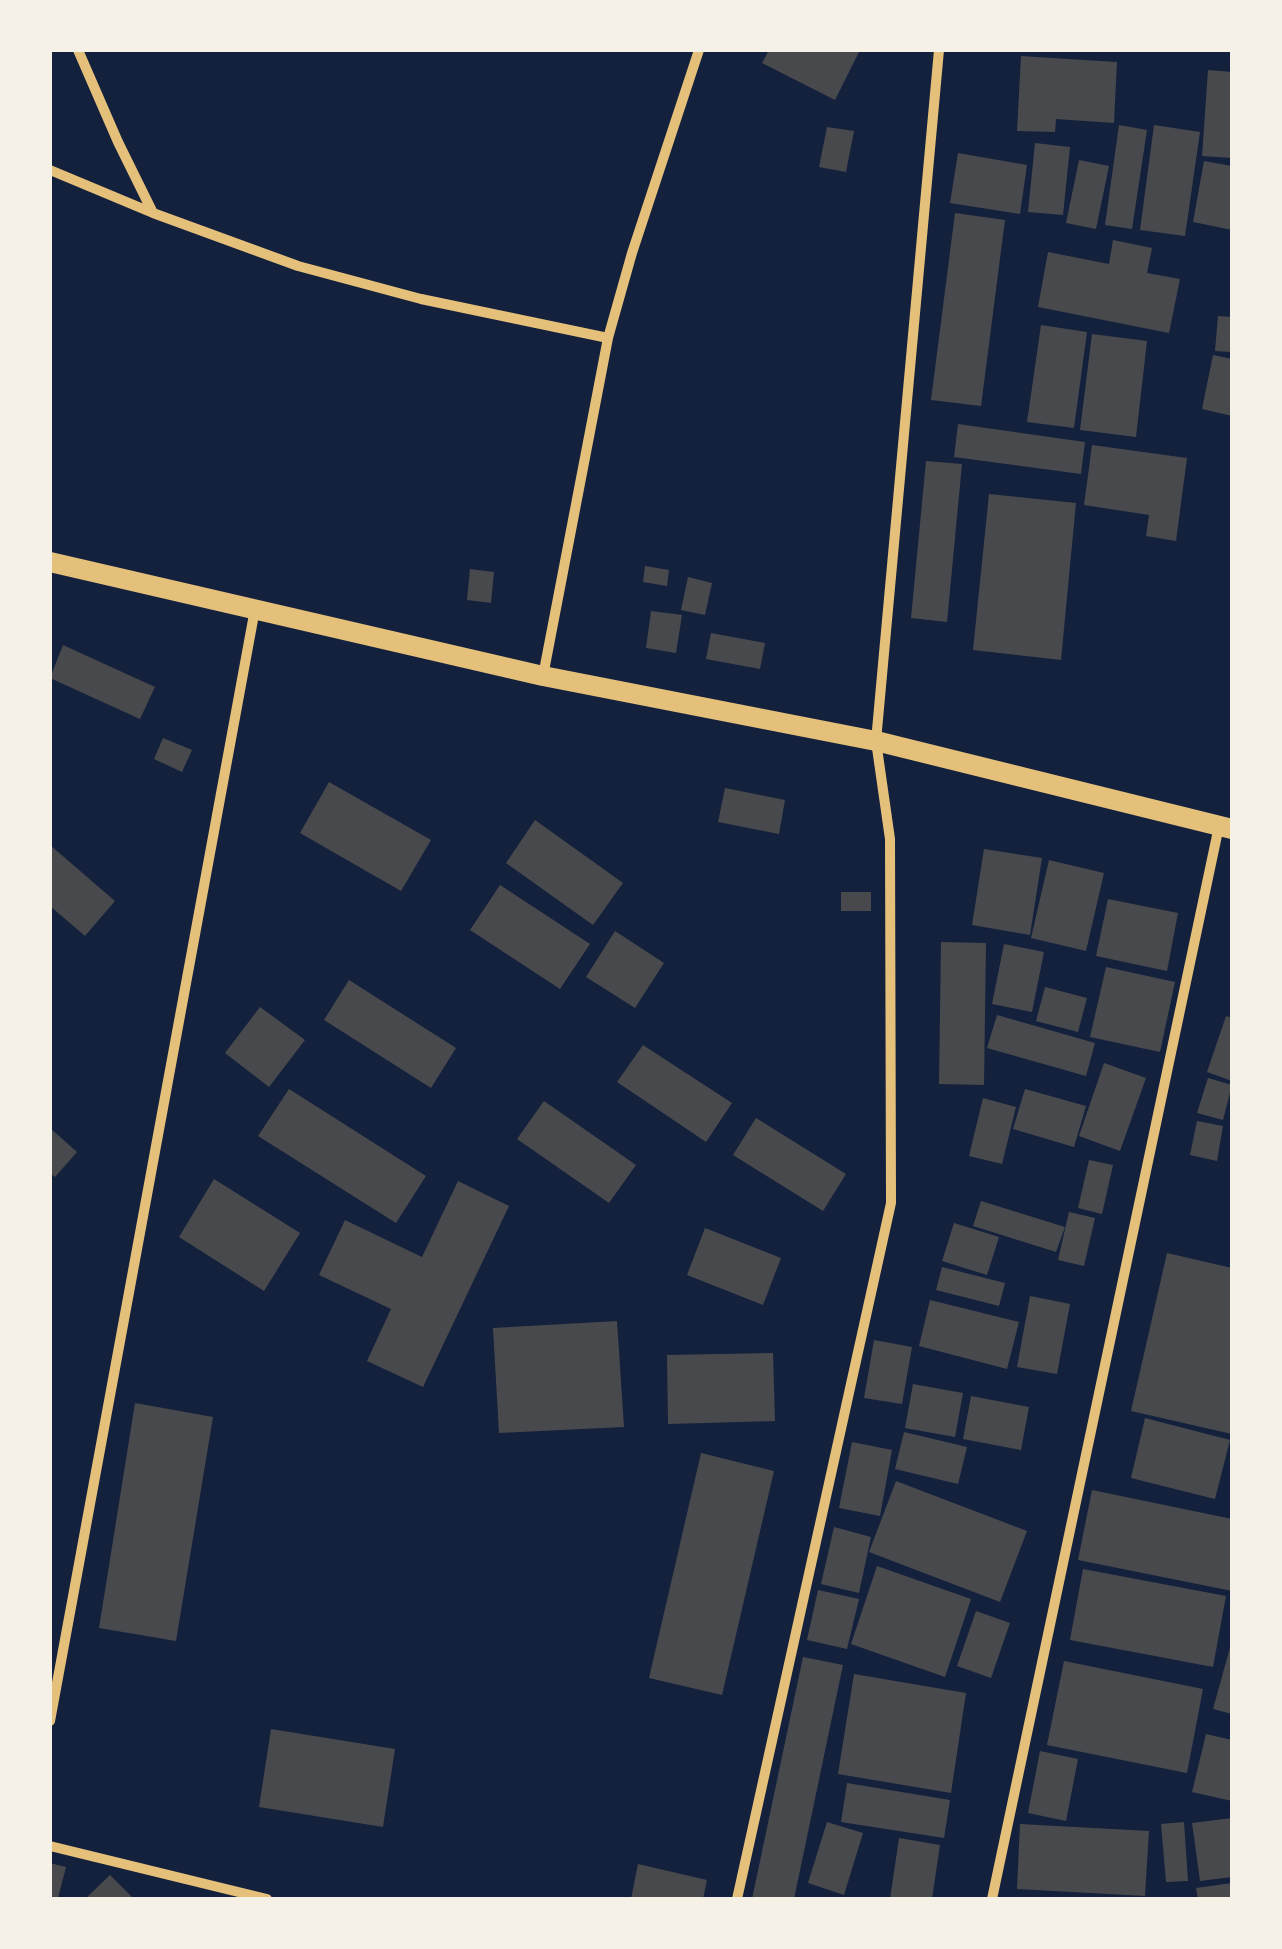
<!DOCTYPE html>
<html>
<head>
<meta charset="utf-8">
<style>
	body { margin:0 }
	#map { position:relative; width:1282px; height:1949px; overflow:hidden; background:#14213d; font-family:Helvetica,sans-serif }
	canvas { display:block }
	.frame { position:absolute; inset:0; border:52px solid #f6f1e7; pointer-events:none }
</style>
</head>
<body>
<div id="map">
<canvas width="1282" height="1949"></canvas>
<div class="frame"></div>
</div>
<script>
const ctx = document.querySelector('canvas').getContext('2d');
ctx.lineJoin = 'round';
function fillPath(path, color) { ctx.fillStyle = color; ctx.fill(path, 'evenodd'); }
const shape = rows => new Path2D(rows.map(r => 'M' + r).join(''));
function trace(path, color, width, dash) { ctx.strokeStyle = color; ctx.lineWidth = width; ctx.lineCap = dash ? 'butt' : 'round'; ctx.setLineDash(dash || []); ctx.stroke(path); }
fillPath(shape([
	[769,50,860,50,835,100,762,63],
	[1021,56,1117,62,1114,123,1056,119,1055,132,1017,131],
	[1208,70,1232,72,1232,158,1202,156],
	[1119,125,1147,130,1132,229,1105,225],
	[1154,125,1200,132,1185,236,1140,230],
	[827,127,854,131,846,172,819,167],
	[1035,143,1070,147,1063,215,1028,212],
	[958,153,1027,165,1020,214,950,203],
	[1079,160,1109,166,1096,229,1066,223],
	[1204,161,1232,166,1232,230,1193,222],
	[955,213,1005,220,981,406,931,400],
	[1113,240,1152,248,1147,273,1180,279,1169,333,1038,307,1048,252,1109,264],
	[1218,316,1232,317,1232,352,1215,351],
	[1041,325,1087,332,1074,428,1027,422],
	[1092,334,1147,341,1136,437,1080,430],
	[1213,355,1232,359,1232,416,1202,409],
	[958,424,1085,442,1081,474,954,457],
	[1092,445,1187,458,1176,541,1146,536,1149,515,1084,505],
	[926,461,962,464,947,622,911,618],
	[989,494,1076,503,1061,660,973,650],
	[645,566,669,570,667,586,643,582],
	[470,569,494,572,491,603,467,600],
	[688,577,712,583,705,615,681,610],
	[651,611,682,615,676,653,646,648],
	[711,633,765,643,760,669,706,659],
	[63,645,155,687,140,719,50,678],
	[163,738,192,750,182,772,154,759],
	[329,782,431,840,401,891,300,833],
	[725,788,785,800,779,834,718,822],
	[535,820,623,883,593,925,506,863],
	[50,845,115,901,85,936,50,906],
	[984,849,1042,858,1030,935,972,925],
	[1049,860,1104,873,1086,951,1031,938],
	[500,885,590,944,560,989,470,930],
	[841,892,871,892,871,911,841,911],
	[1108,899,1178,913,1167,971,1096,956],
	[615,931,664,963,635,1008,586,977],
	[941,942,986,943,984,1085,939,1084],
	[1004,944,1044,952,1032,1012,992,1004],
	[1106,967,1175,982,1160,1052,1090,1037],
	[349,980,456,1048,431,1088,324,1020],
	[1045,987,1087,998,1078,1032,1036,1021],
	[260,1007,305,1040,269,1087,225,1053],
	[997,1015,1095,1043,1086,1076,987,1048],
	[1226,1016,1232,1018,1232,1081,1207,1072],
	[643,1045,732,1103,706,1142,617,1082],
	[1104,1063,1146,1078,1120,1151,1079,1136],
	[1208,1078,1232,1085,1223,1120,1197,1113],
	[289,1089,426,1176,396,1223,258,1136],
	[1025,1089,1086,1106,1074,1147,1013,1129],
	[983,1098,1016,1107,1002,1164,969,1156],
	[544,1101,636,1165,609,1203,517,1139],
	[756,1118,846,1174,823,1211,733,1155],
	[1197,1121,1223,1126,1217,1161,1190,1155],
	[50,1128,77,1152,55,1177,50,1173],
	[1089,1160,1113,1165,1102,1214,1078,1208],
	[214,1179,300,1233,264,1291,179,1237],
	[458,1181,509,1206,423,1387,367,1361,391,1309,319,1275,345,1220,422,1257],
	[981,1201,1065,1227,1056,1252,973,1226],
	[1069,1212,1095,1218,1084,1266,1058,1260],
	[954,1223,999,1237,987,1275,942,1261],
	[705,1228,781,1258,763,1305,687,1275],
	[1167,1253,1232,1268,1232,1434,1131,1411],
	[942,1267,1005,1283,999,1306,936,1290],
	[1030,1296,1070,1304,1057,1374,1017,1367],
	[930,1300,1019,1322,1007,1369,919,1346],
	[617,1321,624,1427,499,1433,493,1328],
	[874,1340,912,1347,902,1404,864,1398],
	[773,1353,775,1421,668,1424,667,1355],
	[913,1384,963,1393,955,1437,905,1428],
	[971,1396,1029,1407,1021,1450,963,1439],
	[135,1403,213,1417,176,1641,99,1628],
	[1145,1418,1230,1440,1215,1499,1131,1478],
	[904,1432,967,1447,958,1484,895,1469],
	[852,1442,892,1450,880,1516,839,1508],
	[701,1453,774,1471,722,1695,649,1678],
	[896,1481,1027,1531,1000,1602,869,1552],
	[1092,1490,1232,1519,1232,1591,1078,1560],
	[834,1527,871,1537,859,1593,821,1584],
	[877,1566,971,1599,945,1677,851,1644],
	[1083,1569,1226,1596,1213,1667,1070,1640],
	[818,1590,859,1599,847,1649,807,1640],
	[976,1611,1010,1623,991,1678,957,1666],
	[1231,1644,1232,1644,1232,1714,1213,1709],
	[803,1657,843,1665,794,1899,752,1899],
	[1064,1661,1203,1689,1187,1773,1047,1745],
	[854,1674,966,1693,951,1793,838,1774],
	[271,1729,395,1749,383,1827,259,1807],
	[1206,1734,1232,1740,1232,1801,1192,1792],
	[1040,1751,1078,1759,1066,1821,1028,1813],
	[847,1783,950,1800,944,1838,841,1822],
	[1232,1818,1232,1877,1200,1881,1192,1823],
	[827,1822,863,1833,844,1895,808,1883],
	[1184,1822,1188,1881,1166,1882,1161,1824],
	[1020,1824,1149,1831,1145,1896,1017,1889],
	[899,1838,940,1845,932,1899,890,1899],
	[50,1863,66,1867,58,1898,50,1896],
	[638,1864,707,1880,703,1899,631,1899],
	[110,1875,134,1899,85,1899],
	[1232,1883,1232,1899,1198,1899,1196,1888]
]), '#48494c');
trace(shape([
	[78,50,118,142,153,213],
	[50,170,153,213,298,266,421,299,608,338,632,253,699,50],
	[543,676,608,338],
	[50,1721,255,609],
	[50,1846,267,1899],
	[737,1899,891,1203,890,839,876,741,939,50],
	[992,1899,1219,826]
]), '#e5c07b', 10);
trace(shape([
	[50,562,543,676,876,741,1232,829]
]), '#e5c07b', 20);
</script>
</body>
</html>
